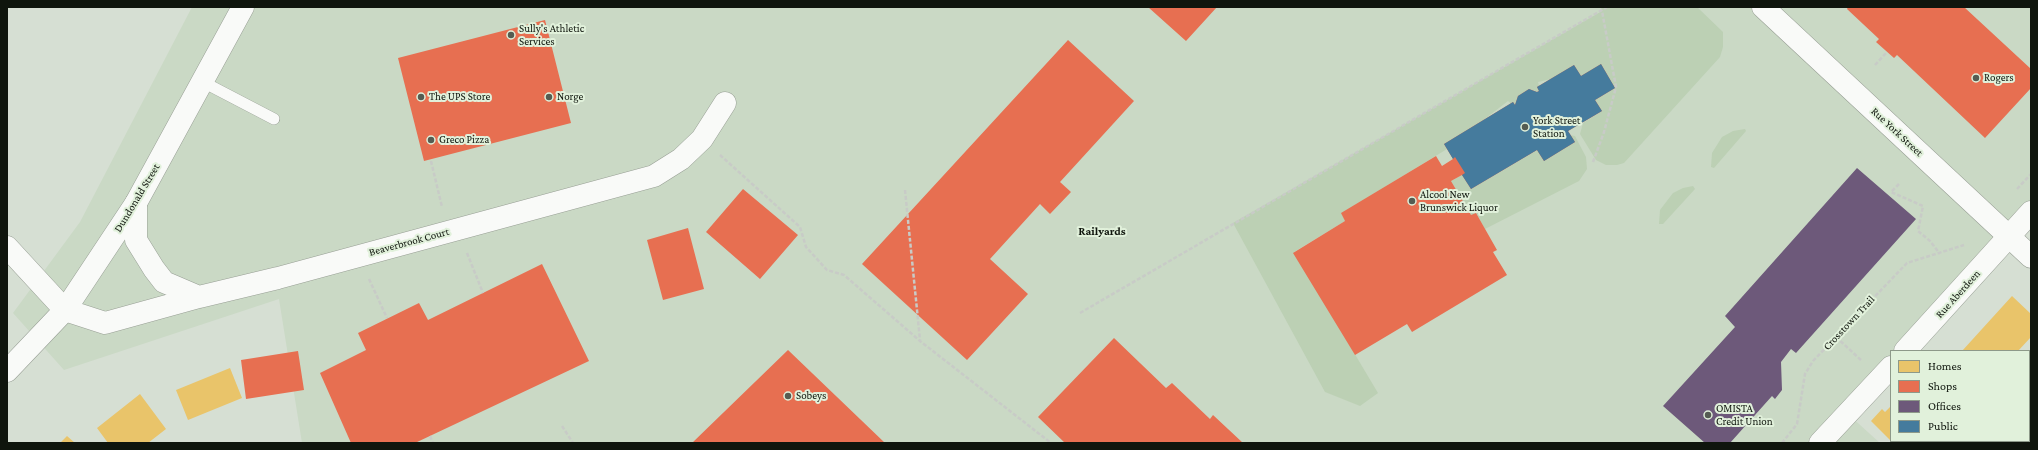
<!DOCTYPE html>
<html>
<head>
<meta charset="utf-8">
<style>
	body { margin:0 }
	#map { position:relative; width:2038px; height:450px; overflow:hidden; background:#d6dfd3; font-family:"Crimson Pro",serif }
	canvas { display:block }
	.frame { position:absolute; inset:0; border:8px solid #0f150d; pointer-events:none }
	.legend { position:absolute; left:1890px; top:350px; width:140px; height:92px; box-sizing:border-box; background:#e1f1db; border:1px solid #8d9989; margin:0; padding:5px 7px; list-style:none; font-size:12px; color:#0f150d }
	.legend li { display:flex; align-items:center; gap:8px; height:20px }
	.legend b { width:20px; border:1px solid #8d9989 }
</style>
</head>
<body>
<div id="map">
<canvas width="2038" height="450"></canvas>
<div class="frame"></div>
<ul class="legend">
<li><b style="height:11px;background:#e9c46a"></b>Homes</li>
<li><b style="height:11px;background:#e76f51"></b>Shops</li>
<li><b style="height:11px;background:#6d597a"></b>Offices</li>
<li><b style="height:11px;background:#457b9d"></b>Public</li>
</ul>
</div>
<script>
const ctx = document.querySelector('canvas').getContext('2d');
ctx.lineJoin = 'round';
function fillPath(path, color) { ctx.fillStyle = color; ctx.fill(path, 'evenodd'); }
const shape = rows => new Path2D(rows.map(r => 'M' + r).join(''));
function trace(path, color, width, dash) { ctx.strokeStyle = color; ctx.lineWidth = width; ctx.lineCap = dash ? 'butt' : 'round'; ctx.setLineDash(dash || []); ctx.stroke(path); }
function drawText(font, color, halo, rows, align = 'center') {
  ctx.font = font + ' "Crimson Pro",serif'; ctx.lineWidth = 4; ctx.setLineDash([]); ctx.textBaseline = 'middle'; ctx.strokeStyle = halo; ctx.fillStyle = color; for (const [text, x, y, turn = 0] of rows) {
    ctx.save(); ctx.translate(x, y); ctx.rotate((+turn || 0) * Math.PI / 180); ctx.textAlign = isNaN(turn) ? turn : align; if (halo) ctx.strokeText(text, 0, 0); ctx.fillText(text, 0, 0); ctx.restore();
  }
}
fillPath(shape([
	[192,7,2031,7,2031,212,1905,351,1891,351,1891,367,1848,414,1880,443,302,443,279,299,64,370,13,313,80,222]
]), '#cad9c5');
fillPath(shape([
	[1601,7,1697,7,1723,32,1723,47,1720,57,1624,163,1617,165,1606,165,1596,160,1580,134,1583,123,1602,111,1595,100,1615,88,1601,64,1581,76,1574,65,1551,79,1538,82,1541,93,1529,89,1518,96,1516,108,1508,101,1477,125,1444,144,1447,149,1342,213,1345,221,1294,252,1378,393,1360,406,1325,392,1233,223,1602,11],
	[1745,129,1746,131,1714,168,1711,167,1712,153,1722,137,1733,131],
	[1565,134,1575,136,1586,157,1587,169,1579,181,1485,229,1476,213,1471,215,1451,181,1462,175,1471,189],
	[1693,186,1695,189,1663,224,1659,224,1660,210,1673,193,1683,188]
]), '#bcd0b4');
fillPath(shape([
	[2012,296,2031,314,2031,337,2018,351,1962,351],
	[2031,353,2031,397,2029,399,2029,355],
	[230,368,242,398,188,420,176,390],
	[140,394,166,429,148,443,108,443,97,428],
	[1890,407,1891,408,1891,441,1871,421,1882,409,1885,412],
	[2031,427,2031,443,2025,443,2023,441,2029,441,2029,429],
	[67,436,75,443,60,443],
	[1892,441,1934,441,1932,443,1894,443]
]), '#e9c46a');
fillPath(shape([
	[1148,7,1217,7,1186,41],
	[1848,7,1964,7,2031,69,2031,88,1985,138,1897,55,1894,58,1876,42,1879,39,1847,9],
	[545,20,571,123,424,161,398,58],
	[1068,40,1134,101,1060,182,1071,192,1050,214,1040,204,990,259,1028,294,967,360,862,264],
	[1601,64,1615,88,1595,100,1602,111,1568,131,1575,142,1544,161,1537,150,1471,189,1462,175,1451,181,1471,215,1476,213,1497,250,1493,252,1507,275,1412,332,1407,324,1355,355,1293,253,1345,221,1341,213,1436,156,1442,166,1453,159,1444,144,1513,102,1515,105,1518,96,1529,89,1537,92,1539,91,1537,87,1574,65,1581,76],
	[743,189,798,235,760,279,706,232],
	[688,228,704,289,663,300,647,240],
	[542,264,589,361,415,443,351,443,320,373,366,350,358,333,419,303,428,320],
	[1114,338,1166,388,1172,383,1210,419,1213,415,1243,443,1065,443,1038,417],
	[788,350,885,443,692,443],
	[298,351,304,390,246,399,241,360]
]), '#e76f51');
fillPath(shape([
	[1857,168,1916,219,1796,353,1791,349,1781,362,1782,390,1775,399,1772,396,1730,443,1705,443,1663,406,1735,327,1725,316]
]), '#6d597a');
fillPath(shape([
	[1601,64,1615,88,1595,100,1602,111,1568,131,1575,142,1544,161,1537,150,1471,189,1462,175,1465,173,1455,157,1453,159,1444,144,1513,102,1515,105,1518,96,1529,89,1537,92,1539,91,1537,87,1574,65,1581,76]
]), '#457b9d');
const lane = shape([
	[203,82,274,119]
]);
const street = shape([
	[136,203,136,240,154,269,164,282,199,297],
	[7,247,65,310,105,323,199,297,278,278,654,176,681,159,702,139,725,103],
	[1905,351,2031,212],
	[1820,443,1891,367]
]);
const secondary = shape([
	[1763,7,2031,257],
	[7,371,65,310,136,203,243,7]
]);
trace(lane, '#989f95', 12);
trace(street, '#989f95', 23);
trace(secondary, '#989f95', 23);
trace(shape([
	[1875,65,1887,52],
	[720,155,800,227,806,247,827,270,844,275,920,341,1051,443],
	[431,161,442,207],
	[1593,162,1604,132,1616,87,1602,11],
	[1899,184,1891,192,1923,206,1918,231,1930,241,1940,254],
	[2017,189,2031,174],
	[905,190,920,340],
	[467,253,483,293],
	[369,279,387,318],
	[1080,313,1607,7],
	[1836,337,1861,360],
	[562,426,573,443],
	[430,436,433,443],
	[1782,443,1797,424,1805,374,1813,361,1907,263,1964,245]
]), '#c8cbc7', 2.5, [4, 2]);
trace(lane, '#f9faf8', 11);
trace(street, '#f9faf8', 22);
trace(secondary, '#f9faf8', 22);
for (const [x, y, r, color] of [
	[511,35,4,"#555c52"],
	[1976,78,4,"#555c52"],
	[421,97,4,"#555c52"],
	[549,97,4,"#555c52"],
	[1525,127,4,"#555c52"],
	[431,140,4,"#555c52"],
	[1412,201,4,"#555c52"],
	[788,396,4,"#555c52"],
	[1708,415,4,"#555c52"]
]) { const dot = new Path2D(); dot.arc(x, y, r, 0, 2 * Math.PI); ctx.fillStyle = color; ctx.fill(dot); trace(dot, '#e1f1db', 1.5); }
drawText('11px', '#0f150d', '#e1f1db', [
	["Sully's Athletic",519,29],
	["Services",519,42],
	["Rogers",1984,78],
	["The UPS Store",429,97],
	["Norge",557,97],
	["York Street",1533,121],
	["Station",1533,134],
	["Greco Pizza",439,140],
	["Alcool New",1420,195],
	["Brunswick Liquor",1420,208],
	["Sobeys",796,396],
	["OMISTA",1716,409],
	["Credit Union",1716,422]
], 'left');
drawText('11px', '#0f150d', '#e1f1db', [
	["Rue York Street",1897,132,43],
	["Dundonald Street",137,198,-59],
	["Beaverbrook Court",409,242,-15],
	["Rue Aberdeen",1958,294,-48],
	["Crosstown Trail",1849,323,-47]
]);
drawText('bold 12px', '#0f150d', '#e1f1db', [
	["Railyards",1102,231]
]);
</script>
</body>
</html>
